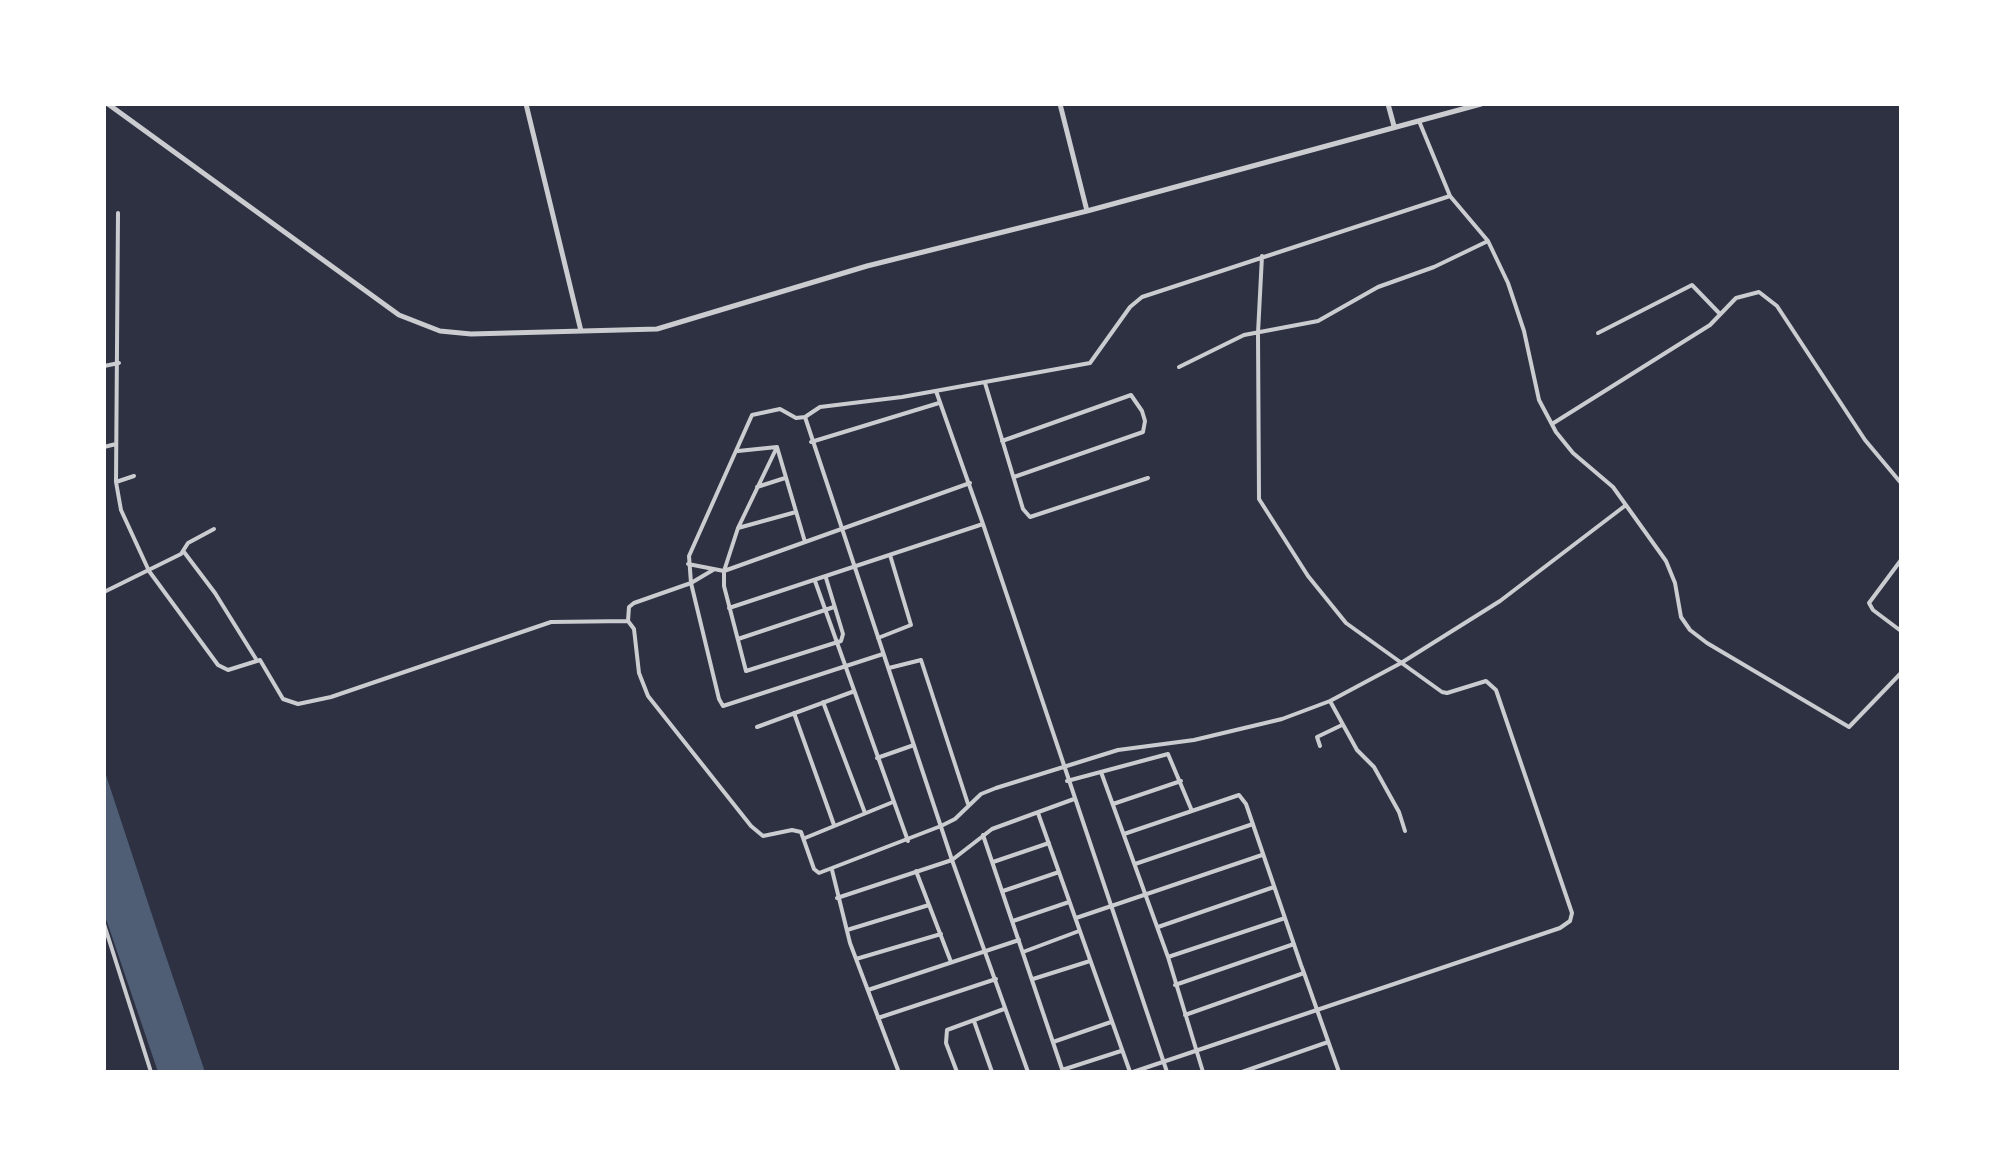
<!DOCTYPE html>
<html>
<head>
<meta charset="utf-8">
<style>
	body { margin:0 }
	#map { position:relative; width:2005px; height:1176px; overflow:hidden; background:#2d3142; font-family:"PT Sans Narrow",sans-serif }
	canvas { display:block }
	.frame { position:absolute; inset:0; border:106px solid #fff; pointer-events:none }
</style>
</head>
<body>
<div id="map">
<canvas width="2005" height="1176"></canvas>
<div class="frame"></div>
</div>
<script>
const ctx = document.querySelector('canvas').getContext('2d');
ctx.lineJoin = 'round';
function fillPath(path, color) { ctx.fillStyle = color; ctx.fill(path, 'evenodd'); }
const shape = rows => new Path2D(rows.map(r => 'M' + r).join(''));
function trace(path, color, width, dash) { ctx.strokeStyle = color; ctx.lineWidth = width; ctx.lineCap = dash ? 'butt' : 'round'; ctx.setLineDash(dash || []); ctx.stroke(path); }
fillPath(shape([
	[104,769,156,927,205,1072,158,1072,104,913]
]), '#4f5d75');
trace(shape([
	[1419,121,1450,196],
	[118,213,116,482,121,510,149,571,218,665,228,670,260,660,283,699,298,704,331,697,551,622,628,621,634,629,639,673,648,696,751,826,763,836,792,830,801,832,814,869,819,873,941,826,955,819,981,794,996,788,1118,750,1194,740,1282,719,1330,701,1401,663,1500,601,1626,505],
	[1598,333,1692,285,1720,314],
	[104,366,119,363],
	[1179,367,1244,335,1318,321,1378,287,1434,267,1488,241],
	[985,383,1023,509,1030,517,1148,478],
	[805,417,952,860,1028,1072],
	[1552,424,1710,325,1736,298,1759,292,1777,306,1865,440,1901,483],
	[1002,441,1131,395,1142,411,1145,421,1143,432,1014,477],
	[811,442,939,403],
	[104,447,116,444],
	[777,447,738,528,724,571,724,586,746,671,841,641,843,634,826,578],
	[738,451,777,447,805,542],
	[116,482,134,476],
	[757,487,785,478],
	[983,524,1167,1072],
	[738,528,796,512],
	[184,552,215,593,256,659],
	[1901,560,1869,603,1873,610,1901,631],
	[688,564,724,571,970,483],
	[713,570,691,583,719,699,723,706,883,654],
	[815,581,908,841],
	[104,592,181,554,188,543,214,529],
	[729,608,983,524,936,391],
	[628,621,629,607,634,603,691,583,689,556,752,415,780,409,796,418,805,417,820,407,902,397,1090,363,1130,307,1142,297,1450,196,1488,241,1508,283,1524,331,1539,400,1556,432,1573,453,1613,487,1666,561,1675,583,1681,617,1690,630,1707,643,1849,727,1901,673],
	[878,638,911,625,890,555],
	[738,639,834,607],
	[889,668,921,660,968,804],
	[1330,701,1357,750,1374,767,1399,812,1405,831],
	[823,702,865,813],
	[794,713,834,825],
	[757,727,852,692],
	[1320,746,1317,737,1342,725],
	[877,758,914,745],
	[1101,772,1168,957,1203,1072],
	[1067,781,1168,754,1192,811],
	[1113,804,1181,781],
	[1038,813,1130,1072],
	[1124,834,1239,795,1246,804,1301,965,1304,973,1185,1015],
	[983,835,1063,1072],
	[805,838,893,802],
	[993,862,1049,843],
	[1135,864,1253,824],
	[832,870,850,943,898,1070],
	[916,871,951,962],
	[1003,891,1059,872],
	[837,898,952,860,992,829,1074,799],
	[1076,918,1262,855],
	[1013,921,1069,902],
	[104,924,151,1072],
	[1158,927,1274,887],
	[847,930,929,905],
	[1023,952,1079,931],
	[1168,957,1285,918],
	[856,959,941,934],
	[1304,973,1339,1072],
	[1033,979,1090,961],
	[1175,985,1294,944],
	[868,990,1019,940],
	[878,1018,996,979],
	[974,1021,992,1072],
	[1053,1042,1111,1022],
	[1062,1070,1121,1051],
	[957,1072,946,1043,947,1030,1004,1009],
	[1133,1072,1560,928,1570,921,1572,913,1496,690,1486,681,1447,693,1442,692,1346,623,1308,576,1259,499,1258,333,1262,256],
	[1242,1072,1328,1042]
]), '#caccd0', 4);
trace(shape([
	[108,104,399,315,440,331,471,334,657,329,867,266,1087,211,1060,104],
	[526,104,581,331],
	[1388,104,1394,126],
	[1087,211,1481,104]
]), '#caccd0', 5);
</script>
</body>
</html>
